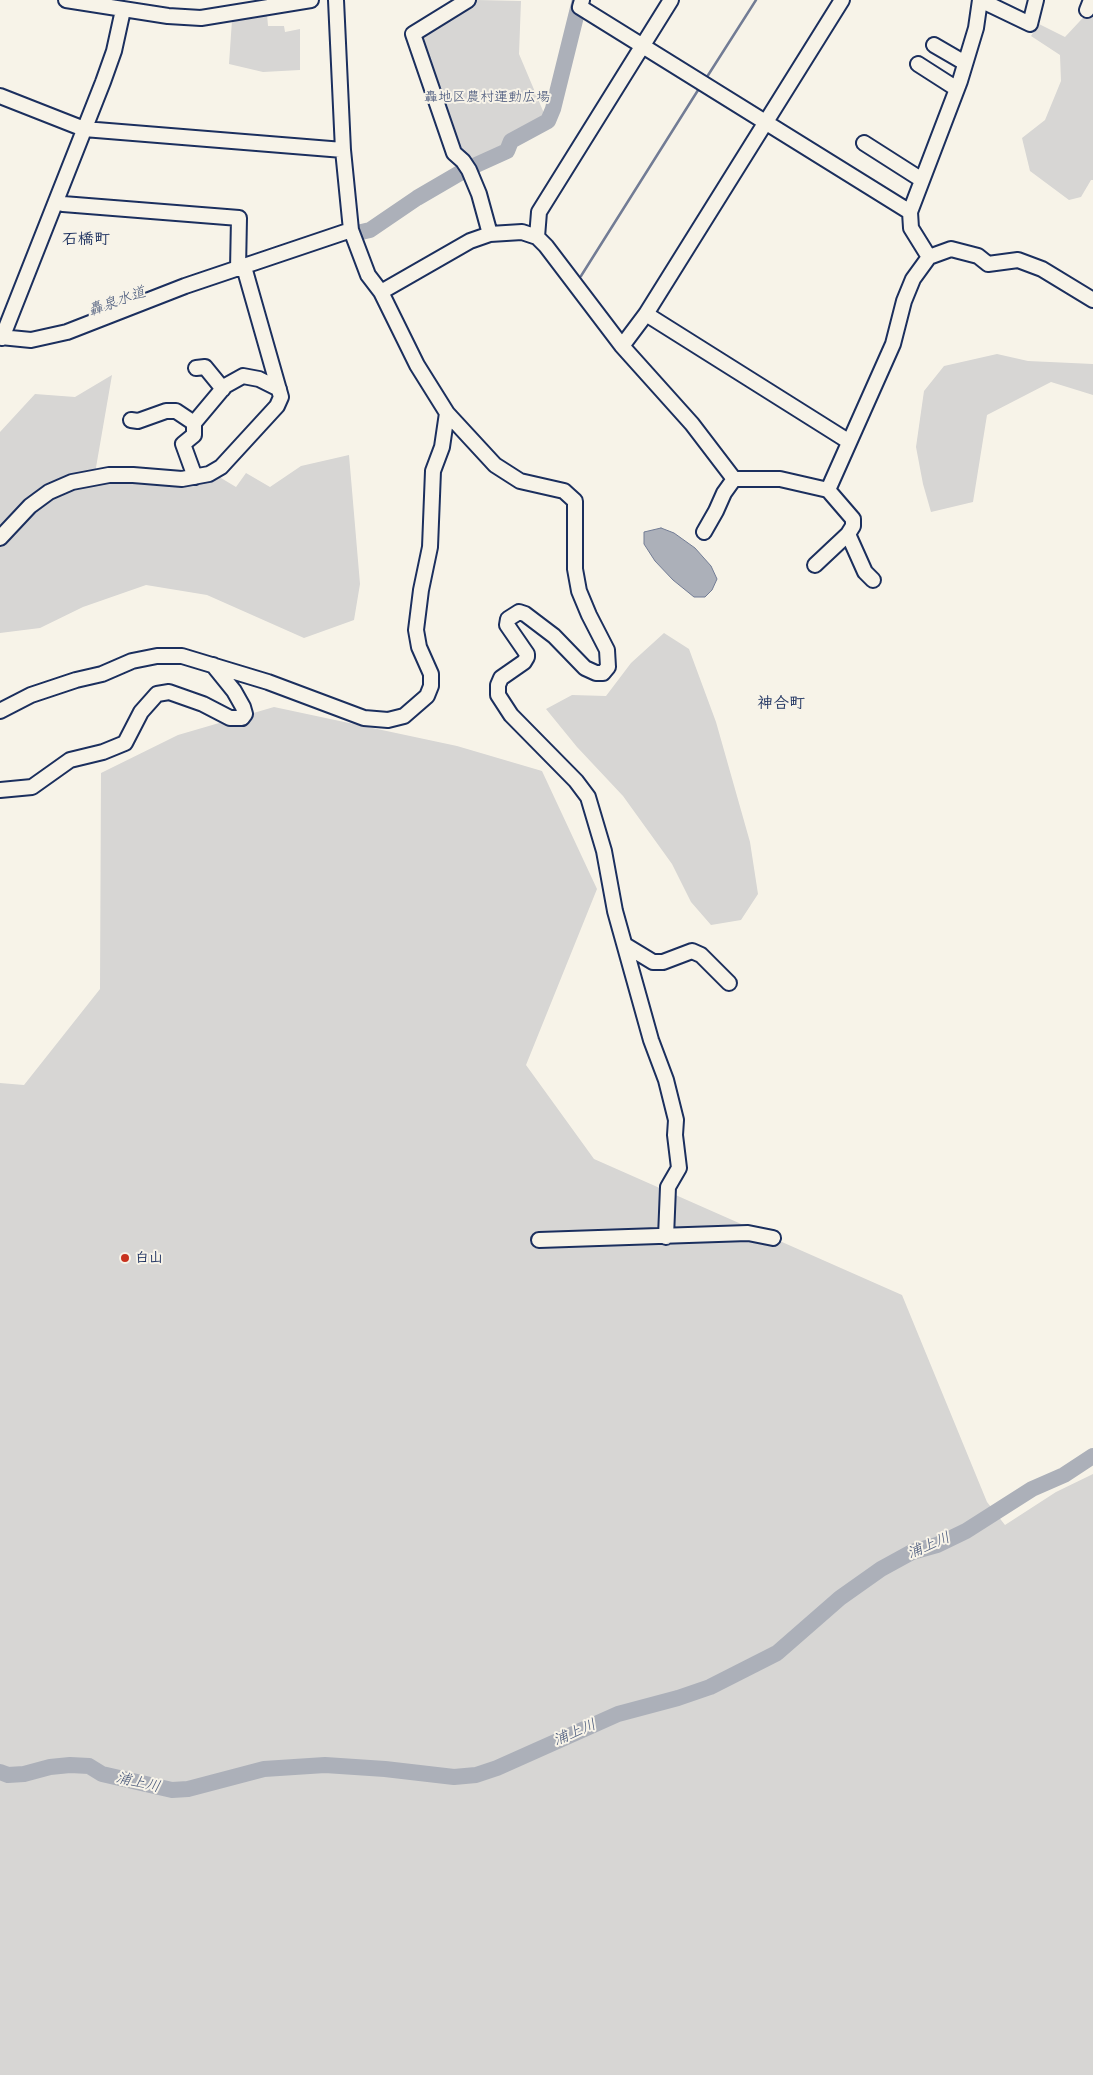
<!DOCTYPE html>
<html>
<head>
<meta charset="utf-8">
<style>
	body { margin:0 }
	canvas { display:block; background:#f7f3e8 }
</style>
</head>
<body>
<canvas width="1093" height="2075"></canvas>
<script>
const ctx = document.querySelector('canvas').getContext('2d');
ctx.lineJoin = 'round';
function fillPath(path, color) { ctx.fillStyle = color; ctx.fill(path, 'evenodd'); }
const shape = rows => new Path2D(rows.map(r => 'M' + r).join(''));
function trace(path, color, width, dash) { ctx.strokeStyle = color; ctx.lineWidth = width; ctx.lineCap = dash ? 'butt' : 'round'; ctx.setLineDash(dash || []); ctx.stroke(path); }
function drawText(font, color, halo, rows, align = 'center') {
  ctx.font = font + ' Pangolin,"Klee One",sans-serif'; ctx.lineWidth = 4; ctx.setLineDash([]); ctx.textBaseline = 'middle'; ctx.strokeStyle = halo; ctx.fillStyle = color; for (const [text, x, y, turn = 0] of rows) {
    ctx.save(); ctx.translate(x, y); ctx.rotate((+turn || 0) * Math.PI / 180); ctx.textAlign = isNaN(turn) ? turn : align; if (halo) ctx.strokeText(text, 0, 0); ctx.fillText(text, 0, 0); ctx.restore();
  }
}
fillPath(shape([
	[477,0,521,1,519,54,546,118,504,142,506,148,468,165,457,153,417,35],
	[1093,7,1093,180,1091,180,1081,197,1069,200,1030,171,1022,138,1045,120,1061,81,1060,55,1031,36,1039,24,1065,37],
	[267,14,268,26,284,26,285,32,300,29,300,70,263,72,229,64,232,20],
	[997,354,1028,361,1093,364,1093,395,1051,382,987,415,973,502,931,512,923,484,916,447,924,391,944,366],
	[112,375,94,479,216,475,236,487,246,473,270,487,301,466,349,455,360,584,354,620,304,638,207,595,146,585,83,607,40,628,0,633,0,432,35,394,75,397],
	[664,633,689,649,716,722,750,842,758,894,741,920,711,925,691,902,672,864,623,796,577,747,546,709,572,695,606,696,631,663],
	[274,707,457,746,542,771,597,889,526,1065,594,1159,902,1295,987,1502,1005,1525,1056,1492,1093,1474,1093,2075,0,2075,0,1083,24,1085,100,989,101,773,178,735]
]), '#d7d6d4');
const water = shape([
	[661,528,674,533,695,548,711,566,717,579,712,590,705,597,694,597,673,580,655,561,644,544,644,532,661,528]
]);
fillPath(water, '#acb0b9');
trace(water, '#727c95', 1);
trace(shape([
	[705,80,756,0],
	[581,276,700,87]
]), '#727c95', 2.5);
trace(shape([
	[357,233,370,230,417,198,465,170,507,151,511,141,548,121,553,109,580,0],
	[0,1772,8,1775,24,1774,50,1767,70,1765,89,1766,102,1774,172,1790,188,1789,264,1769,325,1765,385,1769,454,1777,476,1775,497,1768,618,1714,678,1698,710,1687,777,1653,840,1598,881,1569,912,1552,937,1545,966,1531,1032,1489,1064,1475,1093,1456]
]), '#acb0b9', 16);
const minor = shape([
	[66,0,168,16,201,18,311,0],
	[336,0,343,150,351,230,368,275,381,292,417,365,447,413,495,465,520,481,564,491,575,501,575,569,579,591,589,615,607,650,608,667,603,673,596,673,585,668,554,636,525,614,519,612,508,619,507,625,527,654,527,657,524,662,501,678,498,685,498,695,511,715,576,781,588,797,604,851,615,911,651,1040,666,1080,676,1120,675,1135,679,1168,668,1187,666,1237],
	[468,0,413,34,454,153,463,161,469,170,479,194,490,234],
	[582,0,580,7,910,212],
	[980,0,1030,24,1036,0],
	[1087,10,1091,0],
	[934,45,965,63],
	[918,64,957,89],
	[0,96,84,129,343,150],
	[864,143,922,180],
	[56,201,63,204,239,218,238,269],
	[537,237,539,212,671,0],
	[929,257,911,228,910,212,960,81,976,28,980,0],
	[381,292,470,241,490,234,522,232,537,237,546,246,622,346,692,424,734,479],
	[646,314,848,441],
	[0,337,31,340,67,332,185,286,351,230],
	[2,338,103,82,114,51,123,10],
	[622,346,646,314,842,0],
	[196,368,205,367,223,389],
	[131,420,138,421,166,411,176,411,194,423],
	[195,477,183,444,194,435,194,423,225,386,243,376,259,379,279,389],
	[734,479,780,479,828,490,893,344,904,301,913,279,929,257,951,249,978,256,988,264,1018,260,1042,269,1093,300],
	[828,490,853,519,853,526,848,534,865,572,873,580],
	[704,532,716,511,724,493,734,479],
	[0,538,30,506,49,492,72,482,109,475,133,475,182,479,209,474,221,467,277,406,281,397,244,267],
	[815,565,848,534],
	[0,711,31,695,76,680,102,674,132,661,157,656,182,656,268,682,364,718,388,720,404,716,427,696,431,686,431,674,419,647,416,630,421,590,430,547,433,471,442,447,447,413],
	[0,790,32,787,70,760,103,752,125,743,141,712,157,694,169,692,203,704,230,718,242,718,245,714,243,707,234,691,213,665],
	[625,945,653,962,663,962,692,951,701,955,729,983],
	[539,1240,748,1233,773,1238]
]);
trace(minor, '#1b2f5e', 18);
trace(minor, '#f7f3e8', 14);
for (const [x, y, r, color] of [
	[125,1258,5,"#c8321e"]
]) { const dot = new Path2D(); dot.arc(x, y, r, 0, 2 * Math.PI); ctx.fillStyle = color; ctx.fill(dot); trace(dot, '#f7f3e8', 2); }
drawText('14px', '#415076', '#f7f3e8', [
	["轟地区農村運動広場",487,97]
]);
drawText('bold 14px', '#1b2f5e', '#f7f3e8', [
	["白山",135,1258]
], 'left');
drawText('italic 15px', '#465679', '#f7f3e8', [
	["轟泉水道",117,302,-20],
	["浦上川",929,1546,-23],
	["浦上川",575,1733,-23],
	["浦上川",138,1783,13]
]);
drawText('bold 16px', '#1b2f5e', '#f7f3e8', [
	["石橋町",86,240],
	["神合町",781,704]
]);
</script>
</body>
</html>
